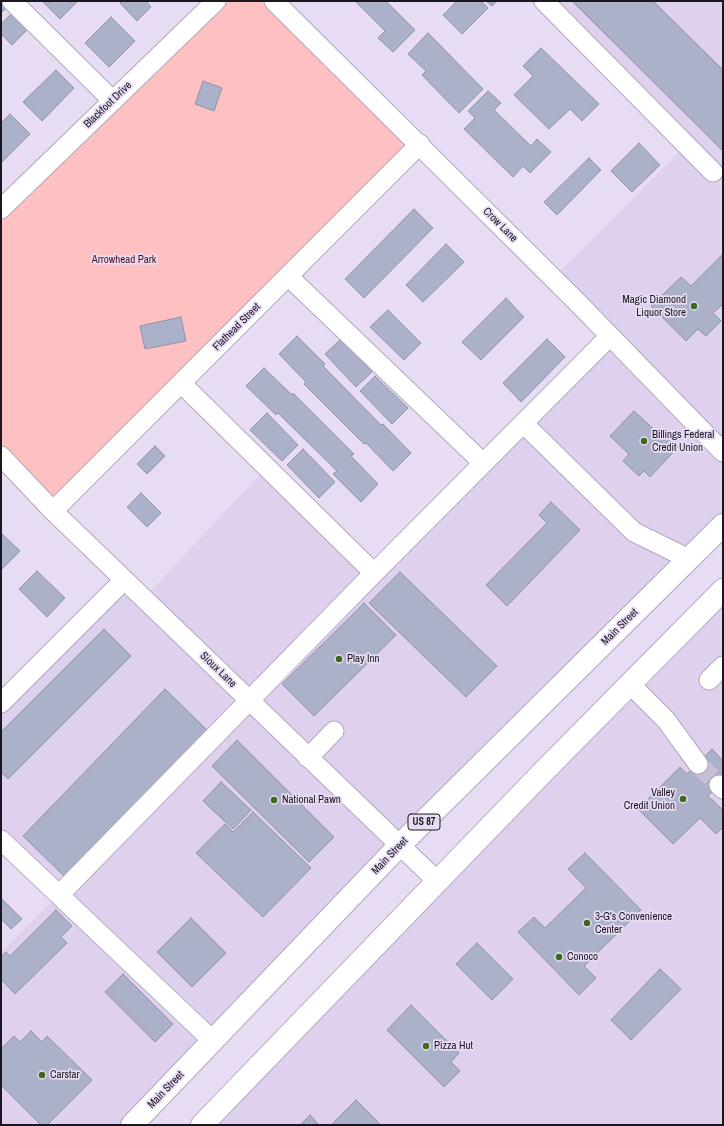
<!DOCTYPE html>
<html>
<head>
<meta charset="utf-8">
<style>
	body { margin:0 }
	#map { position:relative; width:724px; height:1126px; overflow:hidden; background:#e8dcf4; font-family:"Archivo Narrow",sans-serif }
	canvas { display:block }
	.frame { position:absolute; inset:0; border:2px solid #1b171f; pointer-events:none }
</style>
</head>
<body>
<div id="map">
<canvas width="724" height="1126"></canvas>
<div class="frame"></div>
</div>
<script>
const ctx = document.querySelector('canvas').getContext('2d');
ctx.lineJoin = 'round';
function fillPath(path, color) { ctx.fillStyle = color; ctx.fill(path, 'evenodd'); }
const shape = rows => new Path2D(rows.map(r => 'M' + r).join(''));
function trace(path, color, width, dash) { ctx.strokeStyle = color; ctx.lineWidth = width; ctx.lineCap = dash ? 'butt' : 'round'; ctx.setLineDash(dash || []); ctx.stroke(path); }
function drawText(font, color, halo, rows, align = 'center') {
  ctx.font = font + ' "Archivo Narrow",sans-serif'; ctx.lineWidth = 3.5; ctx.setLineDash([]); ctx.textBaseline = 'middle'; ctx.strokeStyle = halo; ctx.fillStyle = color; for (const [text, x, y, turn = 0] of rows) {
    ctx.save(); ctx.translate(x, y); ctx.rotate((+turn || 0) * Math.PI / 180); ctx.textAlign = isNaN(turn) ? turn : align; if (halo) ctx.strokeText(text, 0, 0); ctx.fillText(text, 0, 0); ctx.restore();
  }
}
fillPath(shape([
	[529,1,723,1,723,525,131,1125,1,1125,1,952,59,895,1,840,1,700,124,580,144,598,267,467,374,573,610,336,553,278,680,151],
	[723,592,723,1125,202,1125]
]), '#dfd0ee');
fillPath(shape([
	[226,1,261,1,414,150,54,499,1,448,1,212,39,172]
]), '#ffc0c1');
const building = shape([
	[42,1,78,1,60,19,42,1],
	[122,1,146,1,151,7,137,21,120,3,122,1],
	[355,1,386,1,415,30,393,52,378,38,385,31,355,1],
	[457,1,481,1,488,8,462,34,443,15,457,1],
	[486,1,497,1,492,6,486,1],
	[572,1,653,1,723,70,723,151,572,1],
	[1,2,6,8,1,13,1,2],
	[11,14,27,30,12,45,1,34,1,24,11,14],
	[111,17,135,41,109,67,85,43,111,17],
	[428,33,483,89,459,113,422,75,426,71,408,54,428,33],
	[541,48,599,104,582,121,570,109,549,129,514,95,533,76,523,66,541,48],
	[56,70,74,88,42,121,23,102,56,70],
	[203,81,222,88,214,111,195,104,203,81],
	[488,91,501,103,494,110,531,146,537,139,551,152,530,173,523,166,513,177,464,129,475,118,468,111,488,91],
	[10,114,30,134,1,163,1,123,10,114],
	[639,143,660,165,632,192,611,171,639,143],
	[589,158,601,170,557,215,544,202,589,158],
	[414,209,433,228,364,298,345,279,414,209],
	[446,244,464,262,423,302,406,285,446,244],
	[723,254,723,304,713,313,721,321,706,336,698,329,686,341,651,306,681,277,691,286,723,254],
	[506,298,524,317,481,360,462,342,506,298],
	[388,310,421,343,404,360,370,327,388,310],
	[181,317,186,341,145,349,140,326,181,317],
	[297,336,325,364,323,366,381,425,383,424,411,453,393,471,366,443,364,444,304,384,306,382,279,354,297,336],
	[341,339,372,372,356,387,325,354,341,339],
	[547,339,565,357,521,402,503,383,547,339],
	[264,368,292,395,293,393,354,454,351,456,378,484,361,502,333,474,337,471,278,413,276,415,246,386,264,368],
	[375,376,408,408,392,424,360,391,375,376],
	[634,411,659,434,662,430,679,446,650,477,644,471,639,476,623,461,629,454,610,436,634,411],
	[267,413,298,445,282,461,250,430,267,413],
	[155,446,165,456,147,474,137,464,155,446],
	[303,449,335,482,319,498,287,465,303,449],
	[141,493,161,513,147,527,127,507,141,493],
	[551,502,580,530,507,606,486,585,547,523,539,515,551,502],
	[1,533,20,551,1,570,1,533],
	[37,571,65,598,47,617,19,589,37,571],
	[400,572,497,666,466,697,369,603,400,572],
	[364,603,396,635,314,716,282,684,364,603],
	[104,629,131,656,8,779,1,772,1,732,104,629],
	[165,689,207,730,65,877,23,836,165,689],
	[237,740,334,837,309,862,212,766,237,740],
	[712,749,723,761,723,781,708,796,723,810,723,827,716,834,700,818,673,844,638,809,680,767,687,774,712,749],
	[221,782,251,810,233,829,203,801,221,782],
	[253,812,311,868,263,917,196,853,225,824,233,832,253,812],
	[585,853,641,910,584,966,596,978,579,995,518,932,534,917,545,928,586,888,568,869,585,853],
	[1,898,22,919,11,929,1,919,1,898],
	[56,910,72,926,61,937,67,943,15,994,1,979,1,957,6,952,10,956,56,910],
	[191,918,226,953,192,987,157,952,191,918],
	[477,943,513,979,492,1000,456,964,477,943],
	[660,969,681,989,631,1040,611,1020,660,969],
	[123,974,173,1024,155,1042,105,992,123,974],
	[411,1005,459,1053,451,1062,460,1071,444,1087,387,1030,411,1005],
	[31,1031,42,1042,47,1036,92,1080,47,1125,41,1125,1,1085,1,1049,14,1036,20,1042,31,1031],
	[356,1100,381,1125,331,1125,356,1100],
	[310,1115,319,1125,300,1125,310,1115]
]);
fillPath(building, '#aab1c8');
trace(building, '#8e94aa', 1);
trace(shape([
	[698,764,719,785]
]), '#c9bed4', 19, [19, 10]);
const minor = shape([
	[12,1,113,101],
	[274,1,575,300,723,452],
	[544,1,713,172],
	[1,209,216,1],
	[288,276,483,463],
	[181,383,374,573],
	[523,423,634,532,689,559],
	[1,456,53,511,437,881],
	[53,511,420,144],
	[709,680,723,666],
	[630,684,666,720,698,764],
	[1,703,124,580],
	[308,758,334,731],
	[719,785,723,789],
	[1,840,213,1041],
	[59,895,374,573,610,336]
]);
const major = shape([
	[132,1125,399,846,723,525],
	[202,1125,544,771,723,590]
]);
trace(minor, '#b2a7bd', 21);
trace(major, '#b2a7bd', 24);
trace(minor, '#fff', 19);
trace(major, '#fff', 22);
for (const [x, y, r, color] of [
	[694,306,4,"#3f6722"],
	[644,441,4,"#3f6722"],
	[339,659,4,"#3f6722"],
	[683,799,4,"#3f6722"],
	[274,800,4,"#3f6722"],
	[587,923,4,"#3f6722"],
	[559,957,4,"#3f6722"],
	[426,1046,4,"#3f6722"],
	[42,1075,4,"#3f6722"]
]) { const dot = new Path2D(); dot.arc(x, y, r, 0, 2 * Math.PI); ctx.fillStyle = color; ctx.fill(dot); trace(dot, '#e8dcf4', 1.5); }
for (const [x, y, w] of [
	[424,822,32]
]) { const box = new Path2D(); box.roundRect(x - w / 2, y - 8, w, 16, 3); ctx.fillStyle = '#e8dcf4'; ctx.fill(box); trace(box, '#1b171f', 1); }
drawText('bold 10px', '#1b171f', null, [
	["US 87",424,822]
]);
drawText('11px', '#1b171f', '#e8dcf4', [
	["Blackfoot Drive",108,105,-44],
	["Crow Lane",500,225,45],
	["Flathead Street",237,327,-45],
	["Main Street",620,627,-45],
	["Sioux Lane",218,670,44],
	["Main Street",390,856,-46],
	["Main Street",166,1090,-46]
]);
drawText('11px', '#50121b', '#e8dcf4', [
	["Arrowhead Park",124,260]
]);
drawText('11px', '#1b171f', '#e8dcf4', [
	["Magic Diamond",686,300,"right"],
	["Liquor Store",686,313,"right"],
	["Billings Federal",652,435],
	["Credit Union",652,448],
	["Play Inn",347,659],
	["Valley",675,793,"right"],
	["Credit Union",675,806,"right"],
	["National Pawn",282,800],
	["3-G's Convenience",595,917],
	["Center",595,930],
	["Conoco",567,957],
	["Pizza Hut",434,1046],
	["Carstar",50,1075]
], 'left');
</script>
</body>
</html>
